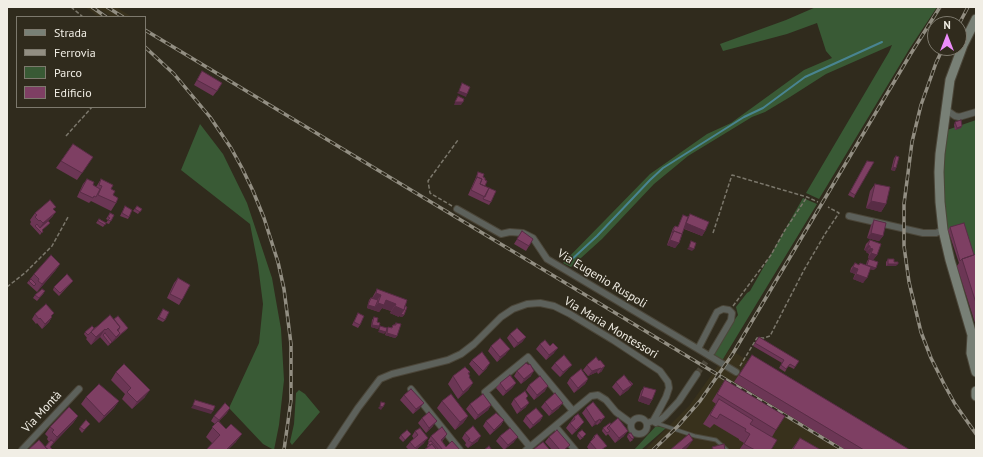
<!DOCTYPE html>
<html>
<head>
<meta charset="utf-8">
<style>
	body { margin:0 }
	#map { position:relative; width:983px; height:457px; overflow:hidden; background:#302b1d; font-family:"PT Sans",sans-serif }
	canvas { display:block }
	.frame { position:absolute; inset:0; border:8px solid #f1eee5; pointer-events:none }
	.legend { position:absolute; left:16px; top:16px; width:130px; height:92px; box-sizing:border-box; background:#302b1d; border:1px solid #7d796d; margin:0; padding:5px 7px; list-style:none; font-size:12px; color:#f1eee5 }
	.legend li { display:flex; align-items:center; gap:8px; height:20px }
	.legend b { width:20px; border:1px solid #7d796d }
	.north { position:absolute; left:927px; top:16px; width:40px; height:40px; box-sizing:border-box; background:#302b1d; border:1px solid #7d796d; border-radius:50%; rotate:0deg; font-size:11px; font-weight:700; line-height:16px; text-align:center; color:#f1eee5 }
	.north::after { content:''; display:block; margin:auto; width:14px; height:18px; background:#ec8cfa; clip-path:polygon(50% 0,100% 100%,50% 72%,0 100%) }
</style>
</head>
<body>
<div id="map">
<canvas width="983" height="457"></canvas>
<div class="frame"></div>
<ul class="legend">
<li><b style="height:5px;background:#788076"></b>Strada</li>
<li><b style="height:5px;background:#928e82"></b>Ferrovia</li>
<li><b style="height:11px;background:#395a35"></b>Parco</li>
<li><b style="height:11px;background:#7e3f63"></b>Edificio</li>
</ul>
<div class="north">N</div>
</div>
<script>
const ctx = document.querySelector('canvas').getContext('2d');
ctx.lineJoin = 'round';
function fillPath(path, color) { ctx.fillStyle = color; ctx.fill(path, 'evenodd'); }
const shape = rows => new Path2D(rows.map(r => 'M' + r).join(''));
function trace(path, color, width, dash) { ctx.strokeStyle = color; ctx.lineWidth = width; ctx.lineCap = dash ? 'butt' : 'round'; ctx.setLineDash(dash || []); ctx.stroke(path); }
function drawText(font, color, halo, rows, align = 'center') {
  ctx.font = font + ' "PT Sans",sans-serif'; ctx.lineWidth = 3; ctx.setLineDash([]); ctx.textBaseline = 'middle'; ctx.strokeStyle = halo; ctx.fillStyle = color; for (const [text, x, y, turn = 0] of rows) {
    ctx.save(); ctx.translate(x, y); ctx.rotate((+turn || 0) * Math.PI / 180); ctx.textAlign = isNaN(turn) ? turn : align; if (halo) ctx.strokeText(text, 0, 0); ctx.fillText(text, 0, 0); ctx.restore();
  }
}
fillPath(shape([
	[85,7,94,7,108,17,99,17],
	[96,7,116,7,132,17,112,17],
	[730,349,748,361,900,450,645,450,689,406]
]), '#38311c');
fillPath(shape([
	[816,7,937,7,910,48,819,199,806,193,889,52,892,45,826,74,790,97,765,112,752,117,688,156,654,184,602,239,571,267,563,263,650,174,707,134,731,123,804,70,832,58,826,51,817,23,787,34,723,51,720,44,786,20],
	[976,120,976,259,974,260,963,225,946,231,944,202,943,173,947,130],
	[200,124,223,154,247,203,272,278,281,329,284,380,279,425,274,450,263,444,229,408,259,343,263,304,258,265,250,224,181,170],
	[803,198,817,204,720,364,711,358,728,329,738,315,736,307,747,293,750,291],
	[299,390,305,394,320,412,292,445,290,442,294,424,296,393],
	[656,426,666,428,641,450,634,450]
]), '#395a35');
trace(shape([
	[569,262,597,236,650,180,663,168,744,117,763,108,805,77,882,42]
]), '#498491', 2);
trace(shape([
	[697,374,712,353]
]), '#4d483b', 6, [6, 3]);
const lane = shape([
	[656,423,695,436,716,440,727,450]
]);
const street = shape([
	[945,109,955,116,959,117,976,112],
	[457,209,501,234,510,232,523,233,533,238,547,259,698,349,717,312,723,309,729,310,732,313,731,320,712,352],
	[849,216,923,233,936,233,943,230],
	[698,349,736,372],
	[411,389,460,450],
	'631 426a8 8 0 1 1 16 0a8 8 0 1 1-16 0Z',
	[653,421,656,423,665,416,679,401,697,374],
	[555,426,575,450],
	[530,447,485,392,528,357,573,411],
	[22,450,79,389],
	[330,450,358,408,380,379,392,374,448,360,461,354,474,344,501,317,513,309,527,304,540,303,554,306,570,314,613,340,660,371,668,382,669,388,666,397,657,414,653,421,647,423],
	[526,450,591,396,598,395,606,400,616,412,631,423]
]);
const secondary = shape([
	[976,19,963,45,950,80,940,154,939,172,940,202,943,230,950,260,972,335,971,353,976,372],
	[976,391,976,396]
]);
trace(lane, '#4b4639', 5);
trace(street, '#4b4639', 8);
trace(secondary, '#4b4639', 11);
trace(shape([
	[71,7,83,17],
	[66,136,92,107],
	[452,206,430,193,428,181,458,140],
	[713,233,732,175,807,197,818,202],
	[7,287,26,272,52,246,68,217],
	[733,306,771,255,785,230,807,197],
	[740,366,757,338,764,338,770,336,804,270,825,234,839,213,828,207]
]), '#7b776b', 1.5, [4, 2]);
trace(lane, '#5d615b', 3);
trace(street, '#5d615b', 6);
trace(secondary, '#788076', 9);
const rail = shape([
	[92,7,106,17],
	[107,7,123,17],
	[959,24,968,7],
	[145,30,843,450],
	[145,47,174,74,210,117,231,148,242,168,253,191,264,218,278,262,284,289,291,344,291,400,284,450],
	[943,48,936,63,921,105,912,142,904,204,904,246,909,282,921,332,931,358,944,384,955,404,976,434],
	[653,450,678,426,700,401,732,355,910,55,940,7]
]);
trace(rail, '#928e82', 3.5);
trace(rail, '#302b1d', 2, [6]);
fillPath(shape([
	[202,71,217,91,213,96,194,85],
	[955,122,961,128,955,130,954,125],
	[73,144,82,173,77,180,56,168],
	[896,156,895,171,891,170,894,158],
	[867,161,855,195,854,198,848,195],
	[478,172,483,177,485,180,485,186,491,202,489,205,468,195,477,175],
	[87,179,93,185,96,187,101,179,111,189,116,203,111,211,91,201,89,203,77,197,83,184],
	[875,184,886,204,881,212,866,208,870,191],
	[125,206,129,217,128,219,120,216],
	[137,206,142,209,138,214,133,211],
	[54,210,54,213,53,216,48,221,50,223,42,230,43,231,40,235,30,224,31,222,30,220,35,213],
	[110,213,114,215,109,224,106,223,108,220,106,219],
	[690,214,705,231,702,236,684,229,679,243,675,248,667,245,673,228,675,226,678,227,682,217,683,215,688,217],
	[99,219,106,223,103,227,96,223],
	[874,220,883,236,879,241,867,238,871,225],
	[950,227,974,255,976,254,976,326,957,266,959,263,948,230],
	[522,231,529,246,526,251,514,244],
	[870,240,877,255,873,260,868,258,869,254,866,252,867,251,864,250,866,244],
	[869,259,874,270,870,269,863,283,853,279,855,274,850,272,851,268,855,263,859,265,866,265,867,261],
	[888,259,894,262,896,266,886,266,886,262],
	[60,264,55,271,37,292,27,283,34,274],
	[178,278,182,300,179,305,167,298,174,283],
	[73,281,59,296,53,290,54,287],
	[377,289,405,306,404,315,402,317,399,316,399,317,390,313,391,311,382,308,379,312,367,308,369,300,371,298,372,298],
	[44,293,37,301,33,298,35,295],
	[163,309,165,320,163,322,157,319],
	[358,313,360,325,358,328,352,325],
	[35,314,52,317,49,322,42,329,37,323,36,324,32,319],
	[374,317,379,326,378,329,371,327,372,320],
	[114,319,128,328,126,330,108,346,100,337,91,345,86,339,87,338,84,334,85,332],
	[396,323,397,336,395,338,385,335,387,330,388,327,391,328,393,325,394,325],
	[510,334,526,337,522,342,514,348,507,338],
	[759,337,795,367,794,369,788,366,785,372,779,368,782,363,753,346],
	[540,344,550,346,554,353,546,360,536,349],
	[491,346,506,354,497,362,488,351],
	[752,355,910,450,846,450,734,382],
	[472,360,487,368,479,376,469,364],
	[600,360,602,371,598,374,597,372,588,376,583,370,587,365,599,361],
	[555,363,568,369,560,377,551,368],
	[517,371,531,376,521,384,514,376],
	[116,372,145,397,132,409,122,399,125,394,111,380],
	[470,372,469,374,469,378,473,383,468,390,458,399,448,384,453,376],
	[570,378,588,379,585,384,574,393,567,383],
	[725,380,776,430,772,437,771,450,739,450,744,443,739,440,739,439,714,424,710,428,703,424,716,404,712,401],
	[629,381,633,384,628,390,620,396,612,387,616,382],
	[500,383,516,383,512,388,503,396,496,388],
	[529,385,545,391,534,400,526,390],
	[644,387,652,400,649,405,638,401,641,391],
	[404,395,420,408,413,414,400,400],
	[86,397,119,401,114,408,99,423,81,404],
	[514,399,526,399,526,407,517,414,511,404],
	[442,401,468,416,463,423,455,430,437,408],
	[545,402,559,408,549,416,541,407],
	[593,402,601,422,597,425,596,424,592,427,582,413,586,408],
	[470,404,491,405,488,410,475,420,466,409],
	[227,413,219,421,226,429,242,434,235,443,212,443,206,437,215,424,211,421,214,416],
	[578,414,580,427,572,435,566,428,574,417],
	[78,416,73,423,52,445,50,447,52,450,28,450,39,440,45,447,49,442,47,439,48,437,45,434,50,427],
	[526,416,543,416,540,421,530,429,523,421],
	[422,418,433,426,426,433,418,423],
	[504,420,501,425,490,435,483,426,486,421],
	[610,423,624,436,615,443,608,434,606,436,602,431,603,428],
	[90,424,82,433,79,429,80,427],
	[415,431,424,443,416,450,409,450,406,447,410,442,414,439,412,436],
	[465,433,478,441,468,448,465,445,466,443,462,438],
	[578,433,584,437,580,440,577,436],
	[447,434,444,439,442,441,446,447,460,450,424,450,428,447,427,446,429,442,428,441,431,436],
	[597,434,604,450,589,450,587,447,594,436],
	[628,434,633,440,630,442,627,437],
	[401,435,409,436,403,442,399,438],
	[500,436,514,442,504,450,496,441],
	[549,437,567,450,552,450,545,442],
	[800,438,821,450,791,450]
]), '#6c3655');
fillPath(shape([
	[459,91,467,94,466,97,457,93],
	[455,102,463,102,461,105,454,105],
	[962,126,961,128,955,130,957,128],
	[893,167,896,168,895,171,891,170],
	[871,201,886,204,881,212,866,208],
	[56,212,50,219,38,230,43,223],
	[686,223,705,231,702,236,683,228],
	[871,233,883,236,879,241,867,238],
	[670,240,679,243,675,248,667,245],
	[868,245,870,246,867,251,864,250],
	[689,247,694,249,692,251,687,249],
	[870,248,873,249,869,254,866,252],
	[871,253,877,255,873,260,868,258],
	[60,264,55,271,37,292,42,284],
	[888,264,898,264,896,266,886,266],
	[867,265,876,268,874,270,865,268],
	[853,267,858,269,855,274,850,272],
	[856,274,867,278,863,283,853,279],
	[376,293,381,295,376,302,371,300],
	[386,300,396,304,391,311,382,308,379,312,367,308,368,305,375,307,378,303],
	[395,306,404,310,404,315,402,317,399,316,399,317,390,313],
	[52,317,49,322,42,329,45,324],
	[372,325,379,326,378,329,371,327],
	[128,328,126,330,108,346,116,337],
	[105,329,100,337,91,345,96,337],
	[379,330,386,332,384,334,378,332],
	[387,333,397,336,395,338,385,335],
	[526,337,522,342,514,348,518,343],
	[558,348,554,353,546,360,549,355],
	[510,349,506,354,497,362,500,357],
	[490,363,487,368,479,376,483,371],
	[572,365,560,377,563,372],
	[605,366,602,371,598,374,601,369],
	[601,368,597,372,588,376,592,371],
	[534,371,531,376,521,384,524,379],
	[588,379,585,384,574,393,578,388],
	[473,383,468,390,458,399,463,392],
	[516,383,512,388,503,396,506,391],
	[633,384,628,390,620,396,623,391],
	[548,386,545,391,534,400,537,395],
	[150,390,145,397,132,409,137,402],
	[641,396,652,400,649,405,638,401],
	[119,401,114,408,99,423,104,416],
	[424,403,420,408,413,414,416,409],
	[529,403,526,407,517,414,521,409],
	[563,403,559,408,549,416,552,411],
	[193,405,213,411,211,414,191,408],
	[491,405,488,410,475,420,478,415],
	[380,406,383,407,381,410,378,408],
	[230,408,227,413,215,425,219,420],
	[78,416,73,423,52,445,57,437],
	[468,416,463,423,455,430,460,422],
	[543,416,540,421,530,429,533,425],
	[605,417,601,422,597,425,601,420],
	[600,419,596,424,592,427,595,422],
	[504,420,501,425,490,435,494,430],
	[437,421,433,426,426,433,429,428],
	[584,422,580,427,572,435,576,430],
	[628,431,624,436,615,443,619,438],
	[242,434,235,443,228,450,226,450],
	[447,434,444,439,437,445,441,440],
	[481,436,478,441,468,448,472,443],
	[518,437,514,442,504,450,508,445],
	[428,438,424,443,416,450,414,450],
	[693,440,688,447,685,450,681,450]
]), '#582c45');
const building = shape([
	[202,71,222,83,217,91,197,80,202,71],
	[462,83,470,87,467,94,459,91,462,83],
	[458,96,464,99,463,102,455,102,458,96],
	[961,120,962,126,957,128,955,122,961,120],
	[73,144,93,157,82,173,61,161,73,144],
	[896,156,899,157,896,168,893,167,896,156],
	[867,161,874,162,855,195,850,192,867,161],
	[478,172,484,174,483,177,485,178,485,180,487,181,485,186,480,184,482,179,477,177,476,179,478,172],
	[477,177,482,179,480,184,489,188,485,197,471,190,477,177],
	[87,179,94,182,93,185,100,189,96,197,94,196,93,198,80,192,87,179],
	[101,179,113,185,111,189,115,191,113,195,118,198,116,203,98,195,102,186,99,185,101,179],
	[875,184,890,187,886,204,871,201,875,184],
	[489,188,496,191,491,202,483,199,489,188],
	[50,200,56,207,53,209,56,212,43,223,40,220,39,221,35,217,37,215,35,213,50,200],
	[125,206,132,210,129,217,122,213,125,206],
	[137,206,142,209,140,212,135,209,137,206],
	[110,213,114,215,111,221,108,220,110,218,108,217,110,213],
	[690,214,709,222,705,231,686,223,690,214],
	[683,215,688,217,682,234,674,231,672,233,675,226,678,227,683,215],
	[99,219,106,223,105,225,98,221,99,219],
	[874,220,886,223,883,236,871,233,874,220],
	[48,221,50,223,42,230,43,231,42,233,35,226,37,224,40,228,48,221],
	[964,223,974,255,962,259,960,261,950,227,964,223],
	[522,231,533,239,529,246,517,239,522,231],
	[674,231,682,234,679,243,670,240,674,231],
	[870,240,881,244,877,255,871,253,873,249,870,248,870,246,868,245,870,240],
	[691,241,696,243,694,249,689,247,691,241],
	[976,254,976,303,962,259,976,254],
	[51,255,60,264,42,284,38,281,39,279,34,274,51,255],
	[869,259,878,262,876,268,867,265,869,259],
	[888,259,894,259,894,262,898,262,898,264,888,264,888,259],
	[855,263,859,265,860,263,871,267,867,278,856,274,858,269,853,267,855,263],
	[67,274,73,281,60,293,54,287,67,274],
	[178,278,190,285,182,300,170,294,178,278],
	[31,279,36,284,34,286,29,281,31,279],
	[42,289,45,291,39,298,35,295,42,289],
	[377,289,407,300,404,310,395,306,396,304,386,300,384,305,378,303,381,295,376,293,377,289],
	[371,298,378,300,375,307,368,305,371,298],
	[46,304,54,313,51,316,52,317,45,324,40,318,39,319,35,314,46,304],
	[405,306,407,307,404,315,401,314,404,310,405,306],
	[163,309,169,312,165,320,159,317,163,309],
	[358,313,364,316,360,325,354,322,358,313],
	[110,315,120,327,117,330,120,333,116,337,108,328,106,330,105,329,96,337,91,332,110,315],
	[118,316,128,328,116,338,120,333,118,331,120,327,114,319,118,316],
	[374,317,378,318,377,322,380,323,379,326,372,325,374,317],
	[396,323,401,324,397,336,387,333,388,327,392,328,393,325,396,325,396,323],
	[92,326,94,328,91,332,88,335,85,332,92,326],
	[380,326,387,328,386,332,379,330,380,326],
	[517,328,526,337,518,343,510,334,517,328],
	[105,333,112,342,110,344,103,335,105,333],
	[759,337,799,361,795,367,790,364,786,369,781,365,784,360,755,343,759,337],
	[500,338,510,349,500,357,491,346,500,338],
	[545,340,550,346,553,343,558,348,549,355,540,344,545,340],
	[482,352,490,363,483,371,472,360,482,352],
	[564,355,572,365,563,372,555,363,564,355],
	[752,355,910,450,864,450,739,375,752,355],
	[596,357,599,361,600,360,605,366,601,369,601,368,592,371,587,365,596,357],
	[526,363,529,365,530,364,534,371,524,379,517,371,526,363],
	[124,364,150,390,137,402,127,392,131,388,116,372,124,364],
	[465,367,470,372,468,373,470,376,469,377,473,383,463,392,453,376,465,367],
	[581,369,588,379,578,388,570,378,581,369],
	[510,375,516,383,506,391,500,383,510,375],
	[624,375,632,385,623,391,616,382,624,375],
	[540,376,548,386,537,395,529,385,540,376],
	[725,380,785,416,776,430,717,394,725,380],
	[629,381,630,381,633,384,632,385,629,381],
	[99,384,119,401,104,416,86,397,99,384],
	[644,387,656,390,652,400,641,396,644,387],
	[411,389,424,403,416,409,404,395,411,389],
	[525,391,528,396,526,398,529,403,521,409,514,399,525,391],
	[555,393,563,403,552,411,545,402,555,393],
	[451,394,468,416,460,422,442,401,451,394],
	[483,394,491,405,478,415,470,404,483,394],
	[719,399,753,420,750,424,777,440,771,450,755,450,744,444,750,434,745,431,746,429,720,414,717,419,710,415,719,399],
	[195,400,215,406,213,411,193,405,195,400],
	[381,402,385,403,383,407,380,406,381,402],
	[593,402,605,417,601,420,600,419,595,422,586,408,593,402],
	[225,403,230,408,219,420,214,416,225,403],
	[69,407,78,416,57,437,52,432,54,430,50,427,69,407],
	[536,408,543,416,533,425,526,416,536,408],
	[429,412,437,421,429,428,422,418,429,412],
	[496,413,504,420,494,430,486,421,496,413],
	[578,414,584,422,576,430,570,423,575,419,574,417,578,414],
	[618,418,628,431,619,438,609,426,618,418],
	[86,420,90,424,84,430,80,427,86,420],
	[218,421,226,429,231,424,242,434,226,450,206,450,220,435,212,427,218,421],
	[610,423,611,424,607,428,610,431,607,433,603,428,610,423],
	[473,426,481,436,472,443,468,440,470,439,465,433,473,426],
	[442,427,447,434,441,440,446,447,452,441,460,450,443,450,431,436,442,427],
	[420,428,428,438,415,448,410,442,418,435,415,431,420,428],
	[510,428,518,437,508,445,500,436,510,428],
	[407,430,411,434,405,440,401,435,407,430],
	[557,430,570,445,564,450,560,450,549,437,557,430],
	[582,430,586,434,582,438,578,433,582,430],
	[631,433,634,438,632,439,628,434,631,433],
	[597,434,607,446,601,450,597,450,590,442,595,437,594,436,597,434],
	[689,434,693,440,681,450,670,450,689,434],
	[800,438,821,450,795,450,793,449,800,438],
	[39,440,48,450,28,450,39,440],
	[51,440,54,442,50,447,52,449,52,450,49,450,45,447,51,440],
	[431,441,439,450,437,450,432,444,430,445,428,443,431,441],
	[543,442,550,450,534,450,534,449,543,442],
	[432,444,437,450,424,450,432,444],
	[724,444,725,450,707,450,713,449,712,447,724,444],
	[489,446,492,450,484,450,489,446]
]);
fillPath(building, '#7e3f63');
trace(building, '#582c45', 1);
drawText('12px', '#f1eee5', '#302b1d', [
	["Via Eugenio Ruspoli",602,279,31],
	["Via Maria Montessori",611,328,31],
	["Via Montà",42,412,-47]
]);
</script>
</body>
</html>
